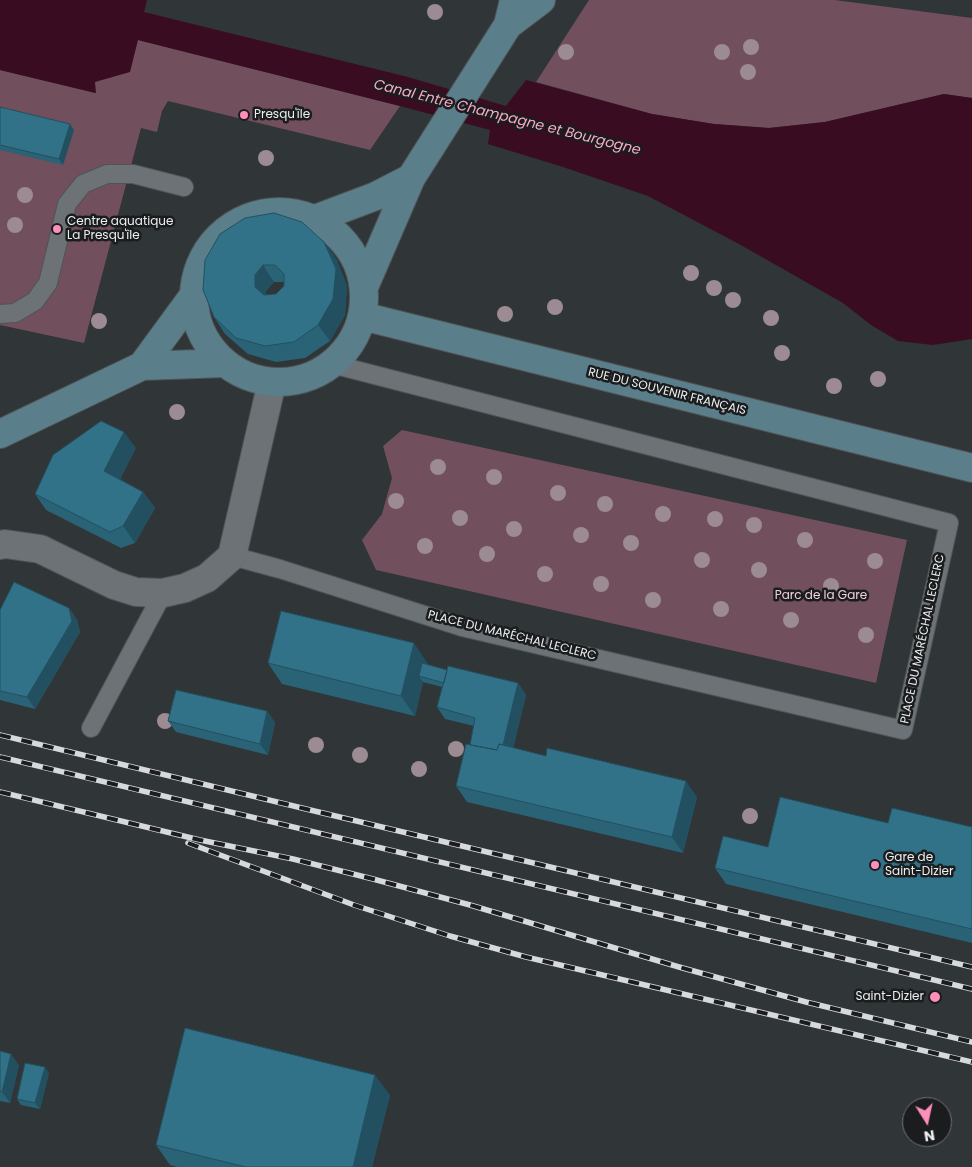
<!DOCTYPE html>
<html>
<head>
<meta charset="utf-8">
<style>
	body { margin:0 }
	#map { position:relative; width:972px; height:1167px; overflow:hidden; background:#303538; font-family:Poppins,sans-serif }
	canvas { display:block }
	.north { position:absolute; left:902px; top:1097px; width:50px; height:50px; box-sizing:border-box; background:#1a1c1d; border:1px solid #6e7072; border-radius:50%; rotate:170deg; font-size:14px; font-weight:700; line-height:20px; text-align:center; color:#eceff1 }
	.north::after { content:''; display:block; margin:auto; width:18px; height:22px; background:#fe8ebc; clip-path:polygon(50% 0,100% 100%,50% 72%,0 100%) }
</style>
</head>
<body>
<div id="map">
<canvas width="972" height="1167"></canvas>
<div class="north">N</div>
</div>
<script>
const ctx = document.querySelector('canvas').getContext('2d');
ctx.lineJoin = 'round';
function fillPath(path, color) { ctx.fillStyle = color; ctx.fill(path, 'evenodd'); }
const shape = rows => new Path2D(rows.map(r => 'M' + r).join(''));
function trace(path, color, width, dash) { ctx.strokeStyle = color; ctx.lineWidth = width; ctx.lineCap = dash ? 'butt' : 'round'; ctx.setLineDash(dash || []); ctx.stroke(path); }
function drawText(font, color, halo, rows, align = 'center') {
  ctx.font = font + ' Poppins,sans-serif'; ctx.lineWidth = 5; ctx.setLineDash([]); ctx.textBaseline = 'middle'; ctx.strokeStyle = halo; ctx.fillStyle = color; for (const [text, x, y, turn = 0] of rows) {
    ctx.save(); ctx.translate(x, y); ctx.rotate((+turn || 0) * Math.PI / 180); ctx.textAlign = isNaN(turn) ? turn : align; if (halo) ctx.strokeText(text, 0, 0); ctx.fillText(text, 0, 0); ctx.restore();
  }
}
fillPath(shape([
	[589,0,835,0,972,18,972,98,944,94,825,122,769,128,714,124,652,114,536,82],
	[138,40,400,106,370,150,168,101,162,111,157,132,141,128,84,343,0,325,0,70,95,93,95,82],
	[402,430,907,540,876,683,376,570,362,540,382,514,392,478,383,446]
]), '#724f5c');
fillPath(shape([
	[0,0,147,0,144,12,408,77,506,106,526,80,652,114,714,124,769,128,825,122,944,94,972,98,972,339,933,345,898,341,871,325,843,303,739,244,648,196,563,167,488,144,490,130,400,106,138,40,130,72,95,82,96,93,0,70]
]), '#390c22');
const lane = shape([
	[0,314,15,313,35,301,48,283,67,204,83,184,107,174,133,174,184,187],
	[232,556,280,569,462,627,903,730,949,523,332,364],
	[91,728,163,593]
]);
const street = shape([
	[0,545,5,544,40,549,114,585,136,592,163,593,185,588,207,578,232,556,272,382]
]);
const secondary = shape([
	[508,25,541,0],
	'194 297a85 85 0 1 1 170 0a85 85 0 1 1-170 0Z',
	[315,219,376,196,411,178],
	[364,287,411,178,508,25,514,0],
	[362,316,972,468],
	[142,366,194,295],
	[0,434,142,366,225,363]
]);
trace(lane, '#4f5456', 20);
trace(street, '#4f5456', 30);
trace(secondary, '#4f5456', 30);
trace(lane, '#6c7275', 18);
trace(street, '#6c7275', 28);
trace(secondary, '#5b7e8b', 28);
const rail = shape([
	[0,735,306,809,972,967],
	[0,757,972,989],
	[0,792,200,840,293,859,373,879,470,905,679,967,806,1002,972,1042],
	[188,843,354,905,450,936,526,957,972,1062]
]);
trace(rail, '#d7dadc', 5.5);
trace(rail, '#1a1c1d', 4, [11]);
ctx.fillStyle = '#9c8b93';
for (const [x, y] of [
	[435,12],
	[751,47],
	[566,52],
	[722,52],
	[748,72],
	[266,158],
	[25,195],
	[15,225],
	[691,273],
	[714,288],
	[733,300],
	[555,307],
	[505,314],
	[771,318],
	[99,321],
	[782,353],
	[878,379],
	[834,386],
	[177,412],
	[438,467],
	[494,477],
	[558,493],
	[396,501],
	[605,504],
	[663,514],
	[460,518],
	[715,519],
	[754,525],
	[514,529],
	[581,535],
	[805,540],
	[631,543],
	[425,546],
	[487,554],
	[702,560],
	[875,561],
	[759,570],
	[545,574],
	[601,584],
	[831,586],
	[653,600],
	[721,609],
	[791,620],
	[866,635],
	[165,721],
	[316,745],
	[456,749],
	[360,755],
	[419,769],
	[750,816]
]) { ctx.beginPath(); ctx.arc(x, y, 8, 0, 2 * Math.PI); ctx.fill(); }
fillPath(shape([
	[0,107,74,130,63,165,0,150],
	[336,258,347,286,345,315,330,341,305,358,276,362,248,354,225,334,214,317,205,260],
	[274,282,284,282,284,286,276,294,266,295,266,291],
	[136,448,120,479,143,492,155,508,135,543,121,548,46,510,35,494],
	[69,608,77,620,80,632,35,709,0,700,0,610],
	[268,663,428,664,428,665,447,670,518,683,526,695,513,748,697,797,683,853,467,802,456,786,470,745,474,726,445,719,437,707,442,687,423,682,415,716,282,684],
	[267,711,275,723,268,755,176,732,168,721],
	[888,823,972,827,972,943,726,884,715,868],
	[0,1051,19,1065,10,1103,0,1101],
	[49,1073,40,1109,21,1105,17,1099],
	[390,1095,372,1167,177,1167,170,1165,156,1145]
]), '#2a6276');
fillPath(shape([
	[70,124,74,130,63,165,59,159],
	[324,242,336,258,347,286,345,315,330,341,318,325],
	[263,265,274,282,266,291,266,303,255,287,255,275],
	[124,432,136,448,115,488,104,471],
	[143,492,155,508,135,543,123,526],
	[69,608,77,620,80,632,35,709,27,697],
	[414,643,428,664,424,678,419,676,423,682,415,716,401,696],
	[518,683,526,695,509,767,501,755],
	[267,711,275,723,268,755,260,744],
	[686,781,697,797,683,853,672,837],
	[11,1054,19,1065,10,1103,2,1092],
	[45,1067,49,1073,40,1109,35,1103],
	[375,1075,390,1095,372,1167,353,1167]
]), '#225060');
const building = shape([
	[0,107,70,124,59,159,0,145,0,107],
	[274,213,302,222,324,242,336,269,333,299,318,325,294,342,265,346,236,338,214,317,203,290,205,260,220,234,245,218,274,213],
	[263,265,275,265,284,274,284,286,276,294,264,295,255,287,255,275,263,265],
	[101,421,124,432,104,471,143,492,123,526,110,532,35,494,53,455,101,421],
	[14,582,69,608,72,621,27,697,0,691,0,610,14,582],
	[281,611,414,643,401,696,268,663,281,611],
	[422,663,447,670,444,683,419,676,422,663],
	[448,666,518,683,503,745,499,744,497,750,470,745,475,718,437,707,448,666],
	[176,690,267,711,260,744,168,721,176,690],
	[466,744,497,750,499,744,546,756,547,748,686,781,672,837,456,786,466,744],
	[780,797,888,823,892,808,972,827,972,929,715,868,723,836,768,847,780,797],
	[185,1028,375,1075,353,1167,246,1167,156,1145,185,1028],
	[0,1051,11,1054,2,1092,0,1091,0,1051],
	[25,1063,45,1067,35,1103,17,1099,25,1063]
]);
fillPath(building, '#317289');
trace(building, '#225060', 1);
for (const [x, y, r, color] of [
	[244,115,5,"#fe8ebc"],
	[57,229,5,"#fe8ebc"],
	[875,865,5,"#fe8ebc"],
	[935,997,6,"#fe8ebc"]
]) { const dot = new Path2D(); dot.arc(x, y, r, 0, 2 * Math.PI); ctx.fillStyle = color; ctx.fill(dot); trace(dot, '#1a1c1d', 2); }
drawText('12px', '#eceff1', '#1a1c1d', [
	["Presqu'île",254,115],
	["Centre aquatique",67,222],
	["La Presqu'île",67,236],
	["Gare de",885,858],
	["Saint-Dizier",885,872],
	["Saint-Dizier",924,997,"right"]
], 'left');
drawText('12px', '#eceff1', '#1a1c1d', [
	["RUE DU SOUVENIR FRANÇAIS",667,392,14],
	["PLACE DU MARÉCHAL LECLERC",512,636,14],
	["PLACE DU MARÉCHAL LECLERC",923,639,-78]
]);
drawText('12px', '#f4d1dd', '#1a1c1d', [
	["Parc de la Gare",821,596]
]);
drawText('italic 14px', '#fba8c7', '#1a1c1d', [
	["Canal Entre Champagne et Bourgogne",507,118,14]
]);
</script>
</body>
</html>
